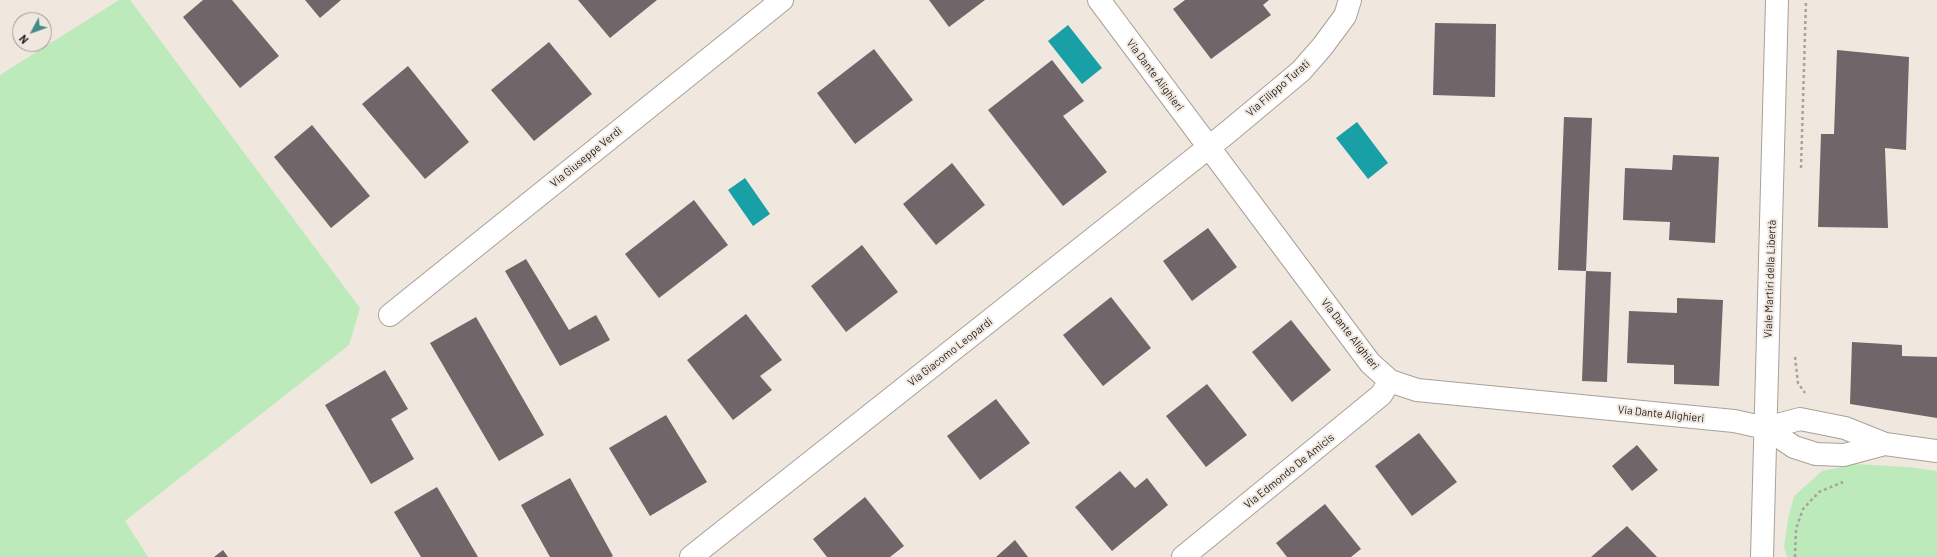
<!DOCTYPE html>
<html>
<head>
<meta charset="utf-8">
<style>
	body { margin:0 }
	#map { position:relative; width:1937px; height:557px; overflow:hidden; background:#f0e7df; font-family:Barlow,sans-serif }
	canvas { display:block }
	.north { position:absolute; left:12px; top:12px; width:40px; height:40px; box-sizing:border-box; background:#f0e7df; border:1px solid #9e9892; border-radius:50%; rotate:229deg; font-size:11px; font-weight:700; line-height:16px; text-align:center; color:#24211e }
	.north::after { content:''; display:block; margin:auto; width:14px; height:18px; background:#448b87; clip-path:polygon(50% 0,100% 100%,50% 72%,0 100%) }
</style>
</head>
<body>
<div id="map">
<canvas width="1937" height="557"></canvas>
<div class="north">N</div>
</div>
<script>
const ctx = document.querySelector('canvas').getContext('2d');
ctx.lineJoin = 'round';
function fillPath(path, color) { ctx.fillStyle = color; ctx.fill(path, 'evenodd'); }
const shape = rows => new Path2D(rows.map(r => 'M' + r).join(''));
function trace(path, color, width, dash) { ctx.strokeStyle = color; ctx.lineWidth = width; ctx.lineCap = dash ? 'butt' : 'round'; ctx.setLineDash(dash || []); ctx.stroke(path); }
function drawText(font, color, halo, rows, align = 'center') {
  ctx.font = font + ' Barlow,sans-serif'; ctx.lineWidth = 4; ctx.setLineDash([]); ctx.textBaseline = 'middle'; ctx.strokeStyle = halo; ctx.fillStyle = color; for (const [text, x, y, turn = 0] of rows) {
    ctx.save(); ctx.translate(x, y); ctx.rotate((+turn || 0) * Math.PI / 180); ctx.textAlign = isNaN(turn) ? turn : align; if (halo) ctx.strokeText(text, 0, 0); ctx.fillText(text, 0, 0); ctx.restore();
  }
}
fillPath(shape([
	[119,0,130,0,360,308,349,345,125,521,148,557,0,557,0,75],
	[1855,464,1908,467,1937,471,1937,557,1787,557,1784,547,1788,519,1794,496,1822,471]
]), '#bceaba');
fillPath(shape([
	[1068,25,1102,68,1082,84,1048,41],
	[1357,122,1388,163,1368,179,1336,138],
	[745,178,770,214,753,226,728,190]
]), '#199fa6');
fillPath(shape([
	[203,0,232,0,279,56,240,88,183,17],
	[305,0,341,0,320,18],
	[578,0,657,0,610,38],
	[929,0,985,0,949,27],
	[1185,0,1269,0,1263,5,1271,15,1211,59,1173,9],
	[1435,23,1496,24,1495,97,1433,95],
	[549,42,592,94,534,141,491,90],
	[874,49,913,100,855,144,817,93],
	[1837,50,1909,57,1906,150,1885,148,1888,228,1818,227,1821,134,1834,134],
	[1052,60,1084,101,1063,116,1107,172,1063,206,988,110],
	[408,66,469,142,425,179,362,104],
	[1564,117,1592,118,1586,271,1558,270],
	[312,125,370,196,331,228,274,157],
	[1673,155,1719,157,1715,243,1669,240,1670,222,1623,220,1625,168,1672,170],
	[952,163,985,205,936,245,903,204],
	[694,200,728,245,659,298,625,254],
	[1208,228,1237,267,1192,301,1163,261],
	[862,245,898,292,846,332,811,286],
	[526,259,569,330,596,315,610,340,560,366,505,271],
	[1586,271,1611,272,1607,382,1582,381],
	[1111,297,1151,348,1103,386,1063,335],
	[1677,298,1723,300,1719,386,1674,384,1674,365,1627,363,1629,311,1677,313],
	[746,314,782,360,760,376,772,390,733,420,687,360],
	[476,317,544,435,499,461,430,343],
	[1291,320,1331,370,1292,402,1252,352],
	[1852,342,1902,345,1902,356,1937,357,1937,418,1850,404],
	[385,370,408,409,391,419,414,459,371,484,325,405],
	[1207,384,1247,435,1206,467,1166,416],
	[996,399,1030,443,980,480,947,436],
	[666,415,707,482,650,516,609,448],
	[1419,433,1457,482,1412,516,1375,466],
	[1637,445,1658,470,1632,491,1612,466],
	[1120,471,1135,488,1147,478,1168,505,1112,551,1075,507],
	[570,478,613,556,611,557,550,557,521,505],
	[437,487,478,557,421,557,394,512],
	[865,497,904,546,890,557,827,557,813,539],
	[1325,504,1361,549,1351,557,1287,557,1276,543],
	[1627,526,1657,557,1591,557],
	[1015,540,1028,557,996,557],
	[223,550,228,557,214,557]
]), '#706568');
const minor = shape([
	[1099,0,1370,363,1390,381,1417,390,1734,421,1766,428,1794,447,1816,454,1844,455,1885,444],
	[390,315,782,0],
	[1766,428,1800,419,1845,428,1885,444,1937,451],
	[691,557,1228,132,1301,71,1322,47,1345,16,1350,0],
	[1183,557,1381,395,1390,381],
	[1762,557,1777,0]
]);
trace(minor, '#a9a199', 24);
trace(shape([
	[1801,168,1806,0],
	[1795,357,1798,383,1805,393],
	[1795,557,1796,529,1803,509,1819,492,1843,482]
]), '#aaa39d', 2.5, [3, 3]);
trace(minor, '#fff', 22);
drawText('11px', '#24211e', '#f0e7df', [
	["Via Dante Alighieri",1155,75,53],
	["Via Filippo Turati",1278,88,-41],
	["Via Giuseppe Verdi",586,157,-39],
	["Viale Martiri della Libertà",1770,279,-88],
	["Via Dante Alighieri",1350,334,52],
	["Via Giacomo Leopardi",950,352,-38],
	["Via Dante Alighieri",1661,414,6],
	["Via Edmondo De Amicis",1289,471,-39]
]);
</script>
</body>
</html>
